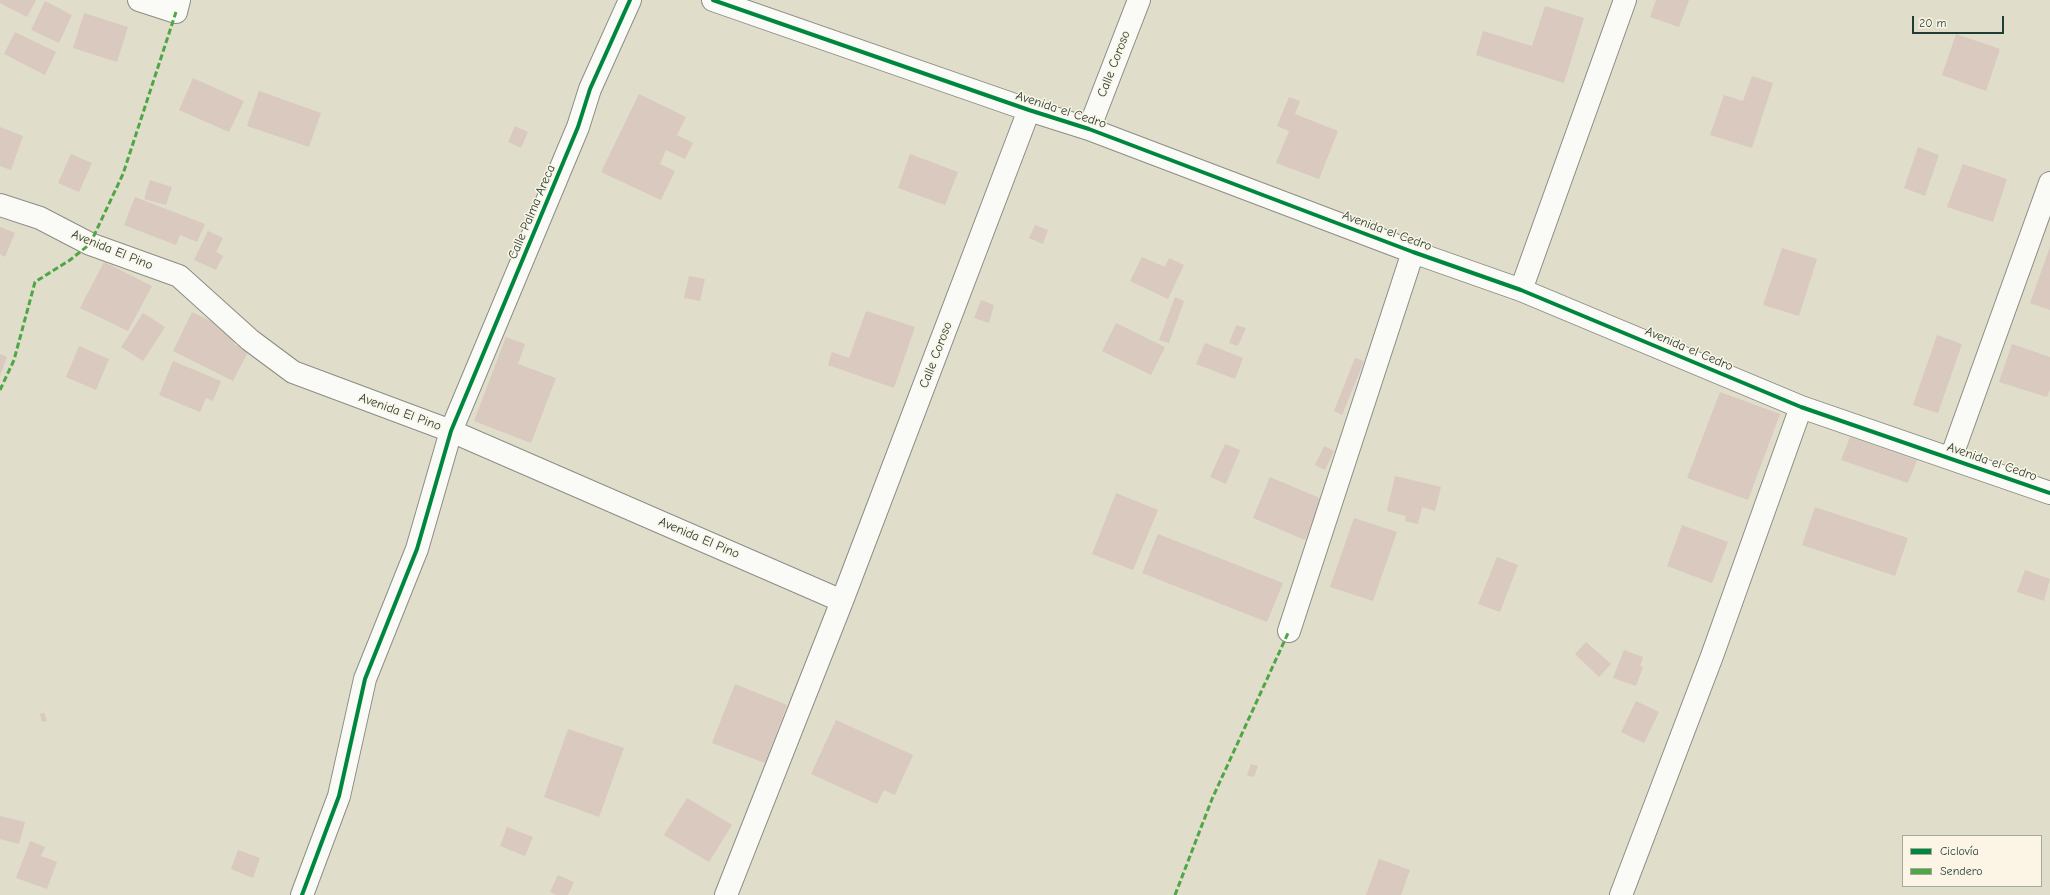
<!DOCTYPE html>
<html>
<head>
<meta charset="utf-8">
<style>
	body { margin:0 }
	#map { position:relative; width:2050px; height:895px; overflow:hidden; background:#e0ddcb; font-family:"Comic Neue",sans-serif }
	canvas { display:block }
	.legend { position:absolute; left:1902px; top:835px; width:140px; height:52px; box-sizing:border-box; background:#fcf5e5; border:1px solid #a4ab9e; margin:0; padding:5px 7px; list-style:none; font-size:12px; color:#1f3d34 }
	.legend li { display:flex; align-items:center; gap:8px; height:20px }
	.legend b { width:20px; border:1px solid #a4ab9e }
	.scale { position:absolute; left:1912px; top:16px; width:92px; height:18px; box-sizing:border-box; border:2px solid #1f3d34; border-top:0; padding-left:5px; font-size:12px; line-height:14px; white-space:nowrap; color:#1f3d34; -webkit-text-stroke:3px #fcf5e5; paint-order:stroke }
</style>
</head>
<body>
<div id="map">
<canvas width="2050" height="895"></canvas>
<ul class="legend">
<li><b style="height:5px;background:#00873e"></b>Ciclovía</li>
<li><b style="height:5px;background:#4fa644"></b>Sendero</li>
</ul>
<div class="scale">20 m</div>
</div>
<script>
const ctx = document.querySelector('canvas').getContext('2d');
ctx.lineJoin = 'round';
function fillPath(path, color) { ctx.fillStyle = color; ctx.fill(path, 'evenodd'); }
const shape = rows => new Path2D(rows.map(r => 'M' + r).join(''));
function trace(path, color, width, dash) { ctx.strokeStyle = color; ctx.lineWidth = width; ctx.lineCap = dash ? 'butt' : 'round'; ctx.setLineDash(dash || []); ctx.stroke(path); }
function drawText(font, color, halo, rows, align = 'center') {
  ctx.font = font + ' "Comic Neue",sans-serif'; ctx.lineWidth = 3; ctx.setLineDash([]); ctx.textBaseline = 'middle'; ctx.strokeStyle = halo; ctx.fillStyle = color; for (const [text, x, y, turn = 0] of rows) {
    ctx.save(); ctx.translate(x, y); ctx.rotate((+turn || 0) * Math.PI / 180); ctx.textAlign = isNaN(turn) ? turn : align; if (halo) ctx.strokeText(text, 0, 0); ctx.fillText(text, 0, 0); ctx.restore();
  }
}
fillPath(shape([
	[0,0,36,0,27,17,0,3],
	[1656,0,1689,0,1679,27,1650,17],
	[45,1,72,15,59,43,31,30],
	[1545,6,1584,18,1564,83,1476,55,1483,31,1532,46],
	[84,13,128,27,117,62,73,48],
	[15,32,56,52,45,75,4,54],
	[1956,34,2000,49,1986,91,1942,75],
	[1752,76,1773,83,1752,148,1710,135,1724,95,1743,101],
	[193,78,244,101,229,132,179,110],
	[259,91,321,113,309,147,247,126],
	[639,94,686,117,677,135,693,143,685,159,666,150,660,164,675,171,661,200,601,172],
	[1289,97,1300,101,1295,114,1338,131,1319,179,1276,163,1289,131,1277,126],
	[515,126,528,132,521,148,508,142],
	[0,127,23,136,11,170,0,166],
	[1918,147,1939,155,1925,196,1904,188],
	[71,154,92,163,79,192,58,183],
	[910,154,958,172,945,205,898,188],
	[1963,164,2007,179,1993,222,1947,207],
	[150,180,172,187,166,205,144,199],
	[135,197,205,224,197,242,180,235,176,245,124,225],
	[1035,225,1048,230,1043,244,1029,238],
	[0,227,15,233,5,257,0,254],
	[208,231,223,238,216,252,223,256,216,270,194,260],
	[2050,247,2050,310,2030,303],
	[1782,248,1817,259,1799,316,1763,305],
	[1142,257,1165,267,1169,258,1184,265,1168,299,1130,281],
	[104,262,152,286,128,331,80,308],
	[689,276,705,279,700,301,684,298],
	[1175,297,1184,301,1169,343,1159,340],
	[981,300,994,305,989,323,974,318],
	[866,311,915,327,894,388,828,365,832,352,849,358],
	[192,312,239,335,234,344,248,352,233,381,173,351],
	[143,313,165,327,143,361,121,347],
	[1116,323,1165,347,1151,375,1102,351],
	[1236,325,1246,328,1238,346,1229,343],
	[1937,335,1962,344,1938,413,1913,405],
	[506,337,525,344,518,364,556,378,531,443,474,421],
	[1205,343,1243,358,1235,379,1196,364],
	[2012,344,2050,357,2050,389,2047,397,1999,382],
	[79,346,109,359,96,390,66,377],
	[0,354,7,357,0,376],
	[1355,358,1364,361,1342,415,1334,411],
	[173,361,221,381,213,401,206,398,200,412,159,395],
	[1720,392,1780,414,1748,500,1687,478],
	[1850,437,1917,460,1908,483,1841,460],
	[1225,444,1240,450,1226,484,1210,477],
	[1324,446,1334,451,1325,470,1315,465],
	[1395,476,1441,487,1435,511,1422,507,1418,524,1405,521,1406,516,1387,511],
	[1270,477,1322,499,1305,540,1253,518],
	[1116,493,1158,510,1133,570,1092,554],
	[1815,507,1908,538,1895,576,1802,545],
	[1354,518,1397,532,1373,601,1330,587],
	[1682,525,1728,542,1712,583,1667,566],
	[1158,534,1283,583,1267,622,1142,573],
	[1497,557,1518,565,1500,612,1478,604],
	[2025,570,2050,579,2044,601,2017,592],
	[1586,642,1611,664,1599,677,1575,654],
	[1624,650,1643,657,1640,666,1643,667,1636,686,1613,678],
	[735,684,787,705,765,763,712,743],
	[1636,701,1659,712,1644,743,1621,732],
	[44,713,47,721,42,722,40,714],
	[836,720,913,755,895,795,884,790,877,804,811,774],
	[568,729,624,748,599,817,544,797],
	[1251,764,1258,766,1254,777,1247,775],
	[687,798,732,825,709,862,664,835],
	[0,816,25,822,19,844,0,839],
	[507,827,533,837,525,856,500,846],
	[30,841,45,847,41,856,57,862,47,889,16,878],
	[238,850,260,858,253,878,231,869],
	[1379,859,1410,870,1401,895,1366,895],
	[558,875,574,882,568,895,556,895,550,892]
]), '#d9c9bf');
const minor = shape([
	[139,0,176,12,179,0],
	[713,0,1029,110,1089,129,1413,252,1521,290,1801,407,2050,493],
	[1089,129,1139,0],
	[0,205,40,218,90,244,179,276,250,340,293,372,451,431,842,601],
	[1521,290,1625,0],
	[1951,458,2050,183],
	[1289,631,1413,252],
	[302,895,339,796,365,679,417,549,451,431,578,127,590,89,630,0],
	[726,895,842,601,1029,110],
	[1621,895,1712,656,1801,407]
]);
trace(minor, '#8b8e84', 24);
trace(minor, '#fafaf7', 22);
trace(shape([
	[0,390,14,360,35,282,70,260,90,244,123,174,176,12],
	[1175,895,1212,799,1289,631]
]), '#4fa644', 3, [6, 3]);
trace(shape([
	[713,0,1029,110,1089,129,1413,252,1521,290,1801,407,2050,493],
	[302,895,339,796,365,679,417,549,451,431,578,127,590,89,630,0]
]), '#00873e', 4);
drawText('13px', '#1f3d34', '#fcf5e5', [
	["Calle Coroso",1114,64,-69],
	["Avenida el Cedro",1061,110,18],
	["Calle Palma Areca",532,212,-67],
	["Avenida el Cedro",1387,231,20],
	["Avenida El Pino",112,250,22],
	["Avenida el Cedro",1689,349,23],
	["Calle Coroso",936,355,-69],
	["Avenida El Pino",400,412,20],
	["Avenida el Cedro",1992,462,19],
	["Avenida El Pino",699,538,23]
]);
</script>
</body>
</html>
